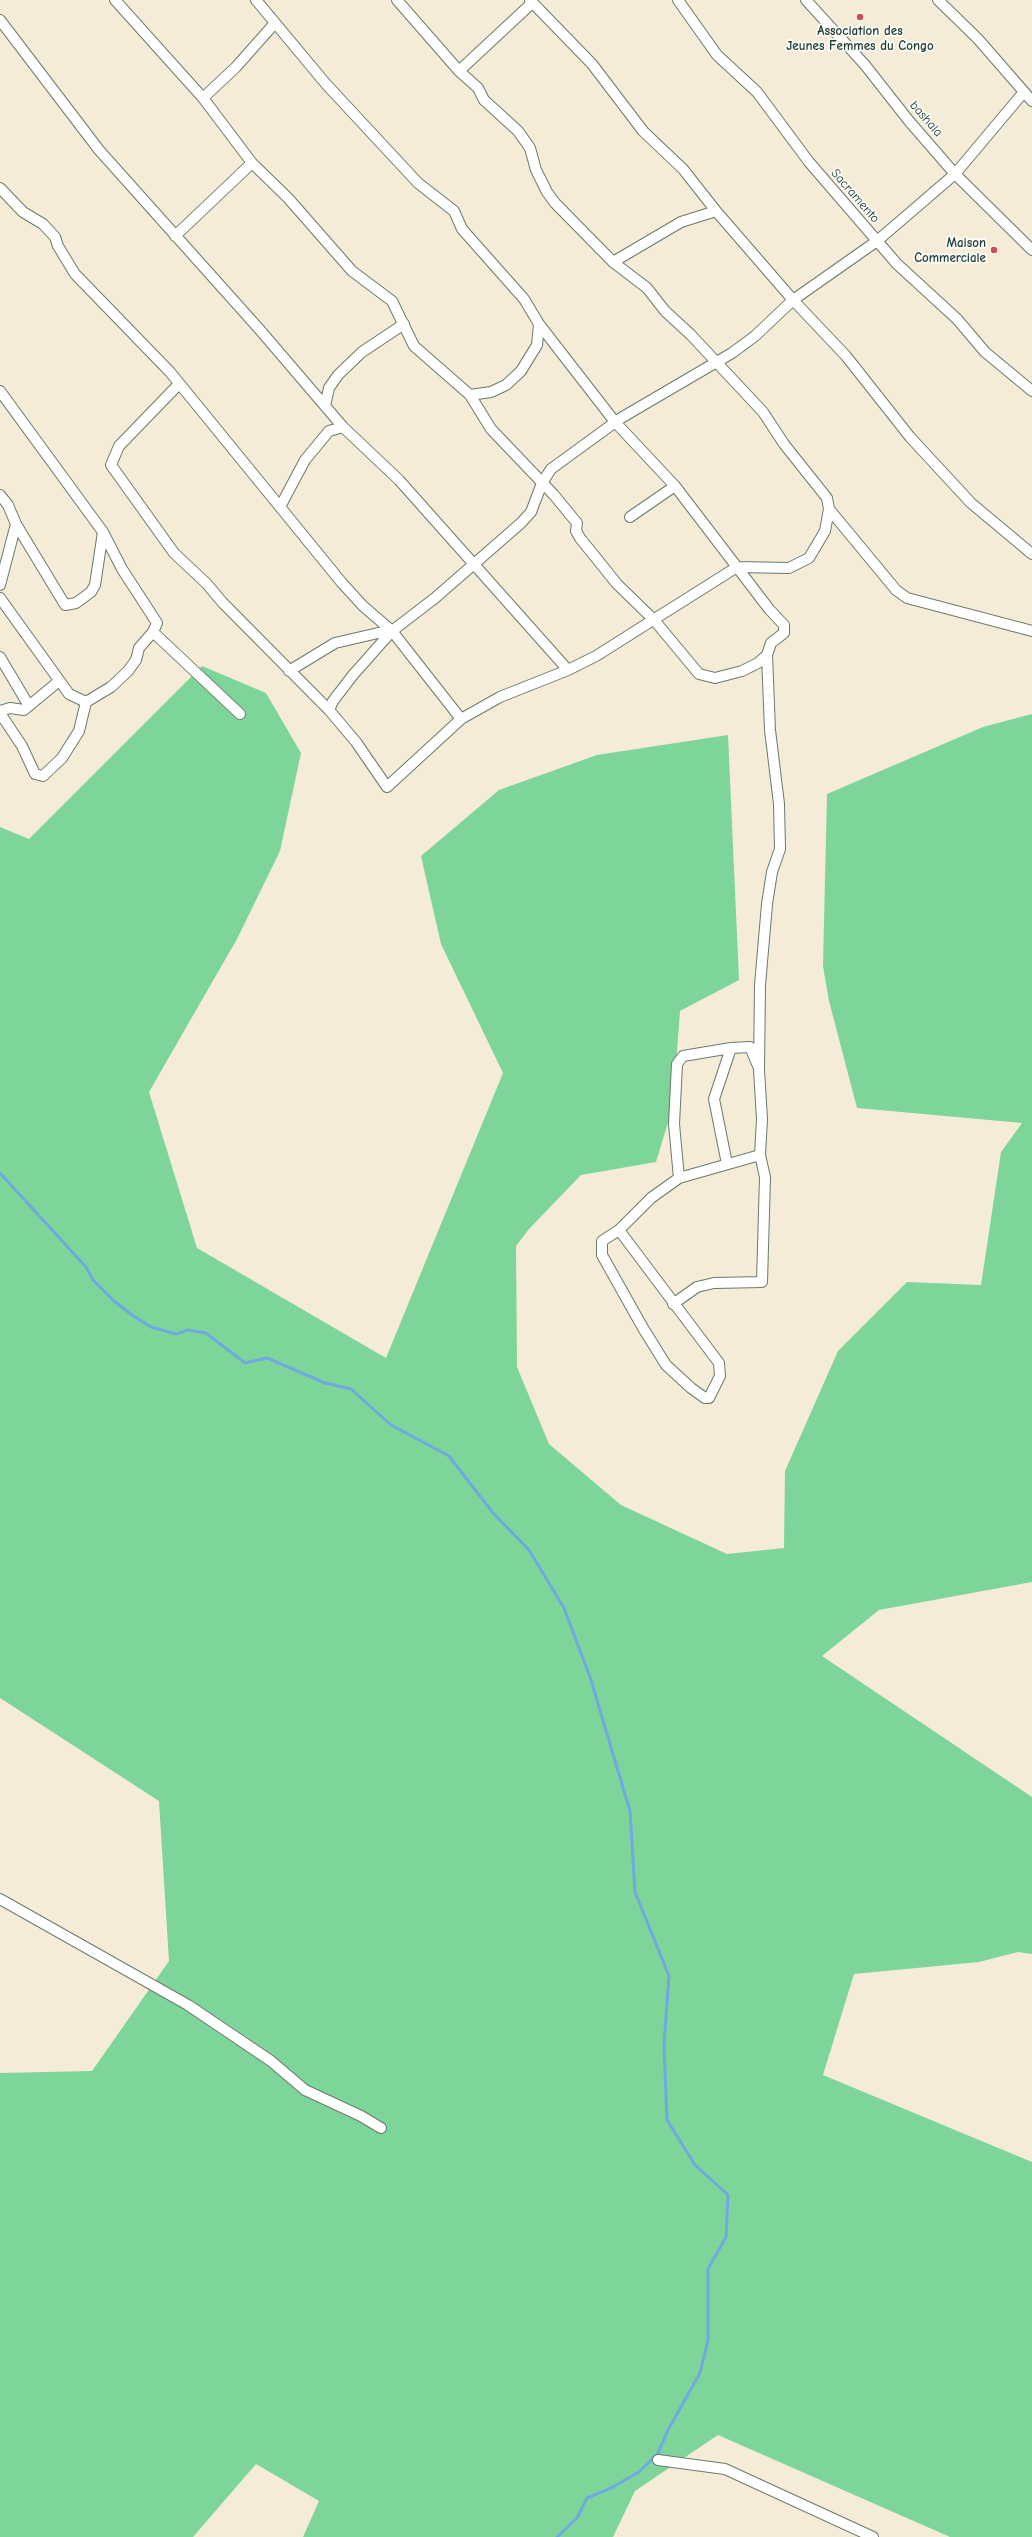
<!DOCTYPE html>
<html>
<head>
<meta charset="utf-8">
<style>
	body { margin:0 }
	canvas { display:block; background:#f4ecd7 }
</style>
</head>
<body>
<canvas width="1032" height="2537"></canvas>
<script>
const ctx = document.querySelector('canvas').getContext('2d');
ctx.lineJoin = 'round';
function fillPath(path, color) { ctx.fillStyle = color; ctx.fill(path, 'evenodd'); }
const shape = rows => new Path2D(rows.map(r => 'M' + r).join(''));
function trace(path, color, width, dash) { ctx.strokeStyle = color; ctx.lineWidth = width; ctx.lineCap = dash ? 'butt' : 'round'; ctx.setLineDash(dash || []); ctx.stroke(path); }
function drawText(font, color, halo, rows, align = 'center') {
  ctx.font = font + ' "Comic Neue",sans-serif'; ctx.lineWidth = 3.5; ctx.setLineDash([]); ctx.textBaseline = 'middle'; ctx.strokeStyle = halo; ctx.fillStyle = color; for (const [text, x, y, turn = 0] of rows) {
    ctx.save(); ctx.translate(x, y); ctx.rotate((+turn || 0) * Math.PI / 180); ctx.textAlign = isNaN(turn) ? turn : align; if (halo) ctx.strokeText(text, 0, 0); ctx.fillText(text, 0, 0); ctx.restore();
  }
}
fillPath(shape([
	[202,666,266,693,301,753,280,851,237,939,149,1092,197,1248,386,1358,503,1073,441,944,421,856,499,790,597,755,728,735,739,980,680,1011,673,1106,656,1162,581,1175,529,1229,516,1246,517,1367,549,1444,621,1505,727,1554,784,1548,785,1471,838,1351,907,1282,981,1285,1001,1152,1022,1123,857,1108,829,1001,823,966,827,794,983,727,1032,714,1032,1582,879,1610,822,1656,1032,1797,1032,1954,1018,1952,979,1962,854,1974,823,2075,1032,2162,1032,2537,950,2537,718,2435,635,2491,613,2537,303,2537,319,2501,256,2464,193,2537,0,2537,0,2073,92,2071,169,1961,159,1801,0,1698,0,827,29,839]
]), '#7ed599');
trace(shape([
	[0,1173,86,1267,93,1280,114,1301,132,1315,151,1327,176,1334,188,1330,206,1333,245,1363,267,1358,325,1383,351,1389,391,1425,449,1456,493,1513,529,1550,564,1608,590,1677,630,1811,635,1892,669,1976,664,2045,667,2120,695,2165,728,2195,726,2237,708,2269,708,2340,700,2373,668,2430,658,2453,639,2472,609,2489,587,2498,577,2518,557,2537]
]), '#70a9e0', 3);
const minor = shape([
	[115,0,203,98,252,163,288,198,352,271,392,301,414,346,470,395,491,429,554,495,577,523,576,531,580,538,617,584,654,620,699,674,715,678,742,671,758,663,767,655,770,730,779,804,780,849,772,872,767,904,760,985,759,1070,762,1119,760,1155,765,1177,762,1282,714,1283,697,1287,673,1304],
	[256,0,326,84,418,183,454,211,462,229,524,299,539,324,615,422,675,486,769,609,784,625,784,633,771,643,767,655],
	[397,0,459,71,478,88,484,100,518,131,530,148,536,170,547,192,555,203,613,262,647,288,665,311,691,335,763,412,784,444,827,498,829,509,896,590,907,598,1032,631],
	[530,0,592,64,643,131,683,169,716,211,793,300,846,356,910,437,971,503,1032,554],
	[678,0,717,55,757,92,809,162,897,264,957,319,985,352,1032,391],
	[806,0,865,65,909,121,955,174,1032,250],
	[938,0,978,39,1032,101],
	[0,20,99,150,260,330,343,427,399,480,568,670],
	[459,71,532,3],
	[203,98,236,67,275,23],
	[0,188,23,212,43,224,55,237,58,246,75,274,170,372,342,583,363,606,392,631,461,719],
	[175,236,252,163],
	[613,262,681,222,716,211],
	[179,384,119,446,111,465,174,553,207,584,222,602,329,710,356,742,387,787,461,719,500,697,568,670,596,656,737,567,789,568,809,558,825,531,829,509],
	[0,391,103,532,122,569,157,623,153,632,139,648,136,660,128,671,111,687,86,702,69,694,0,598],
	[470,395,491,392,506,385,521,371,537,345,539,324],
	[325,406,329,388,338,375,362,352,404,324],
	[0,495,8,505,16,524,65,605,76,603,91,592,95,585,103,532],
	[280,507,305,460,329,431,343,427],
	[630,517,675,486],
	[0,585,16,524],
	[153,632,240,714],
	[0,657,29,706],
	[289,671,335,643,391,630],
	[329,710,333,701,353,675,392,631,435,598,521,523,531,512,542,483,551,469,621,418,732,353,755,336,793,300,877,241,955,174,1023,93],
	[0,711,10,708,24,710,59,681],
	[0,713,22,746,35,774,43,776,62,758,79,731,86,702],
	[727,1164,714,1099,731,1048,750,1047,758,1066],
	[679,1178,674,1124,677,1064,683,1056,731,1048],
	[619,1230,719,1363,720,1376,709,1398,705,1398,691,1388,666,1365,643,1328,602,1255,602,1241,619,1230,651,1198,679,1178,760,1155],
	[0,1899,188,2005,271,2061,305,2090,361,2116,381,2128],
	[658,2460,725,2469,873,2537]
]);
trace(minor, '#6a7a6d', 12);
trace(minor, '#fff', 10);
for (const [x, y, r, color] of [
	[860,17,4,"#d1495b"],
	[994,250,4,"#d1495b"]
]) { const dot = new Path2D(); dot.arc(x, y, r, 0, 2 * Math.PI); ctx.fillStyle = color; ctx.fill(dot); trace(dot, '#fdfcf7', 1.5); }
drawText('bold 13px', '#1f3d34', '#fdfcf7', [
	["Association des",860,31],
	["Jeunes Femmes du Congo",860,46],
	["Maison",986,243,"right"],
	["Commerciale",986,258,"right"]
]);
drawText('13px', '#1f3d34', '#fdfcf7', [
	["bashala",926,119,49],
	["Sacramento",855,196,49]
]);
</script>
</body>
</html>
